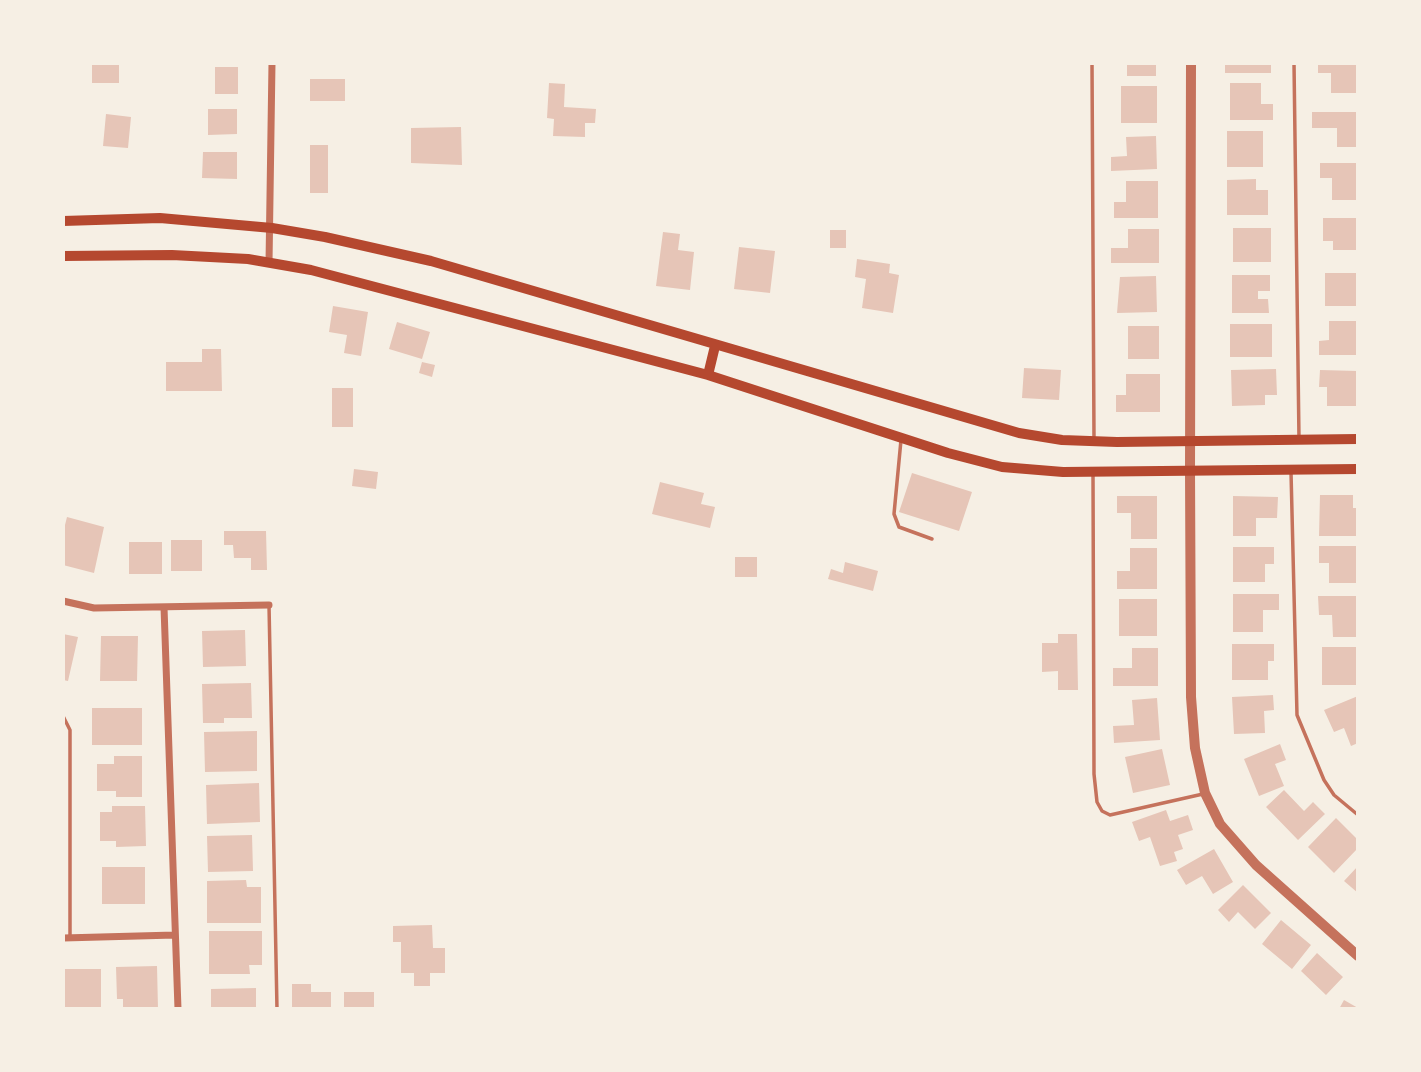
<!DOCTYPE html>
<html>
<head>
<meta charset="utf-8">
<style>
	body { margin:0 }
	#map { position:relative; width:1421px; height:1072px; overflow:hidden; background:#f6efe4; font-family:Mulish,sans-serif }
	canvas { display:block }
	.frame { position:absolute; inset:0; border:65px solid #f6efe4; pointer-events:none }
</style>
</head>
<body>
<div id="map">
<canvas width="1421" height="1072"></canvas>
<div class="frame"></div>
</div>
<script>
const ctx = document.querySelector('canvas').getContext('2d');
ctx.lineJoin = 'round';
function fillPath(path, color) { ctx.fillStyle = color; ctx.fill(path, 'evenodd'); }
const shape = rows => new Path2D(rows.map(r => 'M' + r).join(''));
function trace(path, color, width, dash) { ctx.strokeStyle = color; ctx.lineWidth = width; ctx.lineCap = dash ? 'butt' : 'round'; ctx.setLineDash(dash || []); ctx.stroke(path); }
fillPath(shape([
	[92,63,119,63,119,83,92,83],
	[1127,63,1156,63,1156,76,1127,76],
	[1225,63,1271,63,1271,73,1225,73],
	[1318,63,1358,63,1358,93,1331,93,1331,73,1318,73],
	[215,67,238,67,238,94,215,94],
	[310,79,345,79,345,101,310,101],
	[549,83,565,84,564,107,596,109,595,123,585,123,585,137,553,136,554,119,547,118],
	[1230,83,1261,83,1261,104,1273,104,1273,120,1230,120],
	[1121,86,1157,86,1157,123,1121,123],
	[208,109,237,109,237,134,208,135],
	[1312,112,1358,112,1358,147,1337,147,1337,128,1312,128],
	[106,114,131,117,128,148,103,146],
	[461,127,462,165,411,163,411,128],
	[1227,131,1263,131,1263,167,1227,167],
	[1156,136,1157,169,1111,171,1111,157,1127,156,1126,137],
	[310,145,328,145,328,193,310,193],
	[203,152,237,152,237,179,202,178],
	[1320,163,1358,163,1358,200,1332,200,1332,178,1320,178],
	[1256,179,1256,190,1268,190,1268,215,1227,215,1227,180],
	[1126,181,1158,181,1158,218,1114,218,1114,202,1126,202],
	[1323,218,1358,218,1358,250,1333,250,1333,241,1323,241],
	[1233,228,1271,228,1271,262,1233,262],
	[1128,229,1159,229,1159,263,1111,263,1111,248,1128,248],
	[830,230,846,230,846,248,830,248],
	[663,232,680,234,678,250,694,252,690,290,656,286],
	[739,247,775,251,770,293,734,289],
	[857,259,890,264,889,273,899,275,893,313,862,308,866,279,855,277],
	[1325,273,1358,273,1358,306,1325,306],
	[1232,275,1270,275,1270,291,1258,291,1258,299,1268,299,1269,313,1232,313],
	[1156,276,1157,312,1117,313,1120,277],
	[333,306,368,312,361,356,344,353,347,335,329,332],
	[1329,321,1358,321,1358,355,1319,355,1319,341,1329,340],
	[397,322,430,332,422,359,389,349],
	[1230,324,1272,324,1272,357,1230,357],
	[1128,326,1159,326,1159,359,1128,359],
	[202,349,221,349,222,391,166,391,166,362,202,362],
	[422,362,435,365,432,377,419,373],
	[1024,368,1061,370,1059,400,1022,398],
	[1276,369,1277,395,1265,395,1265,405,1232,406,1231,370],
	[1320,370,1358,371,1358,406,1327,406,1327,387,1319,387],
	[1126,374,1160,374,1160,412,1116,412,1116,395,1126,395],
	[332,388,353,388,353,427,332,427],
	[354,469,378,472,376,489,352,486],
	[912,473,972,492,959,531,899,512],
	[660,482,704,493,701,504,715,507,710,528,652,514],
	[1320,495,1353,495,1353,508,1358,508,1358,536,1319,536],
	[1117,496,1157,496,1157,539,1131,539,1131,513,1117,513],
	[1233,496,1278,497,1277,518,1256,518,1256,536,1233,536],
	[67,517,104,527,94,573,63,565,63,533],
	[224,531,266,531,267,570,251,570,251,558,234,558,233,545,224,545],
	[171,540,202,540,202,571,171,571],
	[129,542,162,542,162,574,129,574],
	[1319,546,1358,546,1358,583,1329,583,1329,563,1319,563],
	[1233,547,1274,547,1274,564,1265,564,1265,582,1233,582],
	[1130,548,1157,548,1157,589,1117,589,1117,571,1130,571],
	[735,557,757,557,757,577,735,577],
	[845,562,878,571,873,591,828,579,831,569,843,573],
	[1233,594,1279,594,1279,610,1263,610,1263,632,1233,632],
	[1318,596,1358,596,1358,637,1333,637,1332,615,1319,615],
	[1119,599,1157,599,1157,636,1119,636],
	[245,630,246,666,203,667,202,631],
	[63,634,78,637,68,681,63,680],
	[1058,634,1077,634,1078,690,1058,690,1058,671,1042,672,1042,643,1058,643],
	[101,636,138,636,137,681,100,681],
	[1232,644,1274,644,1274,661,1268,661,1268,680,1232,680],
	[1322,647,1358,647,1358,685,1322,685],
	[1132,648,1158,648,1158,686,1113,686,1113,668,1132,668],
	[251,683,252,718,224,718,224,723,203,723,202,684],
	[1273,695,1274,710,1264,711,1265,733,1234,734,1232,697],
	[1358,696,1358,743,1351,746,1344,728,1334,732,1324,710],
	[1157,698,1160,740,1114,743,1113,726,1134,725,1132,700],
	[92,708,142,708,142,745,92,745],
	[257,731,257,771,205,772,204,732],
	[1280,744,1286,760,1275,764,1284,786,1259,796,1244,759],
	[1162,749,1170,785,1133,793,1125,757],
	[114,756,142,756,142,797,116,797,116,791,97,791,97,764,114,764],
	[259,783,260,822,207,824,206,785],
	[1284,790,1304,811,1313,802,1325,814,1298,840,1266,807],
	[112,806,145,806,146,846,116,847,116,841,100,841,100,812,112,812],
	[1166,810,1170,821,1188,815,1193,830,1178,835,1183,849,1174,852,1177,861,1160,866,1150,837,1139,841,1132,822],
	[1336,818,1358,840,1358,848,1334,873,1308,847],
	[252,835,253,871,208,872,207,836],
	[1214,849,1233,882,1213,894,1202,876,1186,885,1177,870],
	[1358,866,1358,893,1344,881],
	[102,867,145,867,145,904,102,904],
	[246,880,247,887,261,887,261,923,207,923,207,881],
	[1243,885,1271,913,1255,929,1238,912,1229,922,1218,910],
	[1281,920,1311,945,1292,969,1262,944],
	[432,925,433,948,445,948,445,973,430,973,430,986,414,986,414,973,401,973,401,942,393,942,393,926],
	[209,931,262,931,262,965,249,965,250,974,209,974],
	[1317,953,1343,977,1326,995,1301,971],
	[157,966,158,1009,123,1009,123,999,117,999,116,967],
	[64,969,101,969,101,1009,64,1009],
	[292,984,311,984,311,992,331,992,331,1009,292,1009],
	[256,988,256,1009,211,1009,211,989],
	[344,992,374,992,374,1009,344,1009],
	[1344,1000,1358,1008,1358,1009,1339,1009]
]), '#e6c5b7');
trace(shape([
	[1092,63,1094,439],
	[1294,63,1299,439],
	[901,440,894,514,899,527,932,539],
	[1291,472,1297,715,1324,780,1334,795,1358,815],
	[1093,474,1094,774,1097,802,1102,811,1110,815,1203,794],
	[269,605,277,1009],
	[63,716,70,730,70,936]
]), '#c5725c', 3.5);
trace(shape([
	[269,263,272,63],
	[63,601,94,608,269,605],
	[164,607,178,1009],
	[63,938,175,935]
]), '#c5725c', 7);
trace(shape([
	[1191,63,1190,470,1191,697,1195,748,1205,793,1220,824,1256,865,1358,956]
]), '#c5725c', 10);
trace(shape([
	[63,221,160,218,272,228,325,237,431,261,1019,433,1062,440,1117,442,1358,439],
	[63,256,172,255,248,259,311,270,708,375,948,453,1002,467,1063,472,1358,469],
	[708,375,715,346]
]), '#b5482f', 10);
</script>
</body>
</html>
